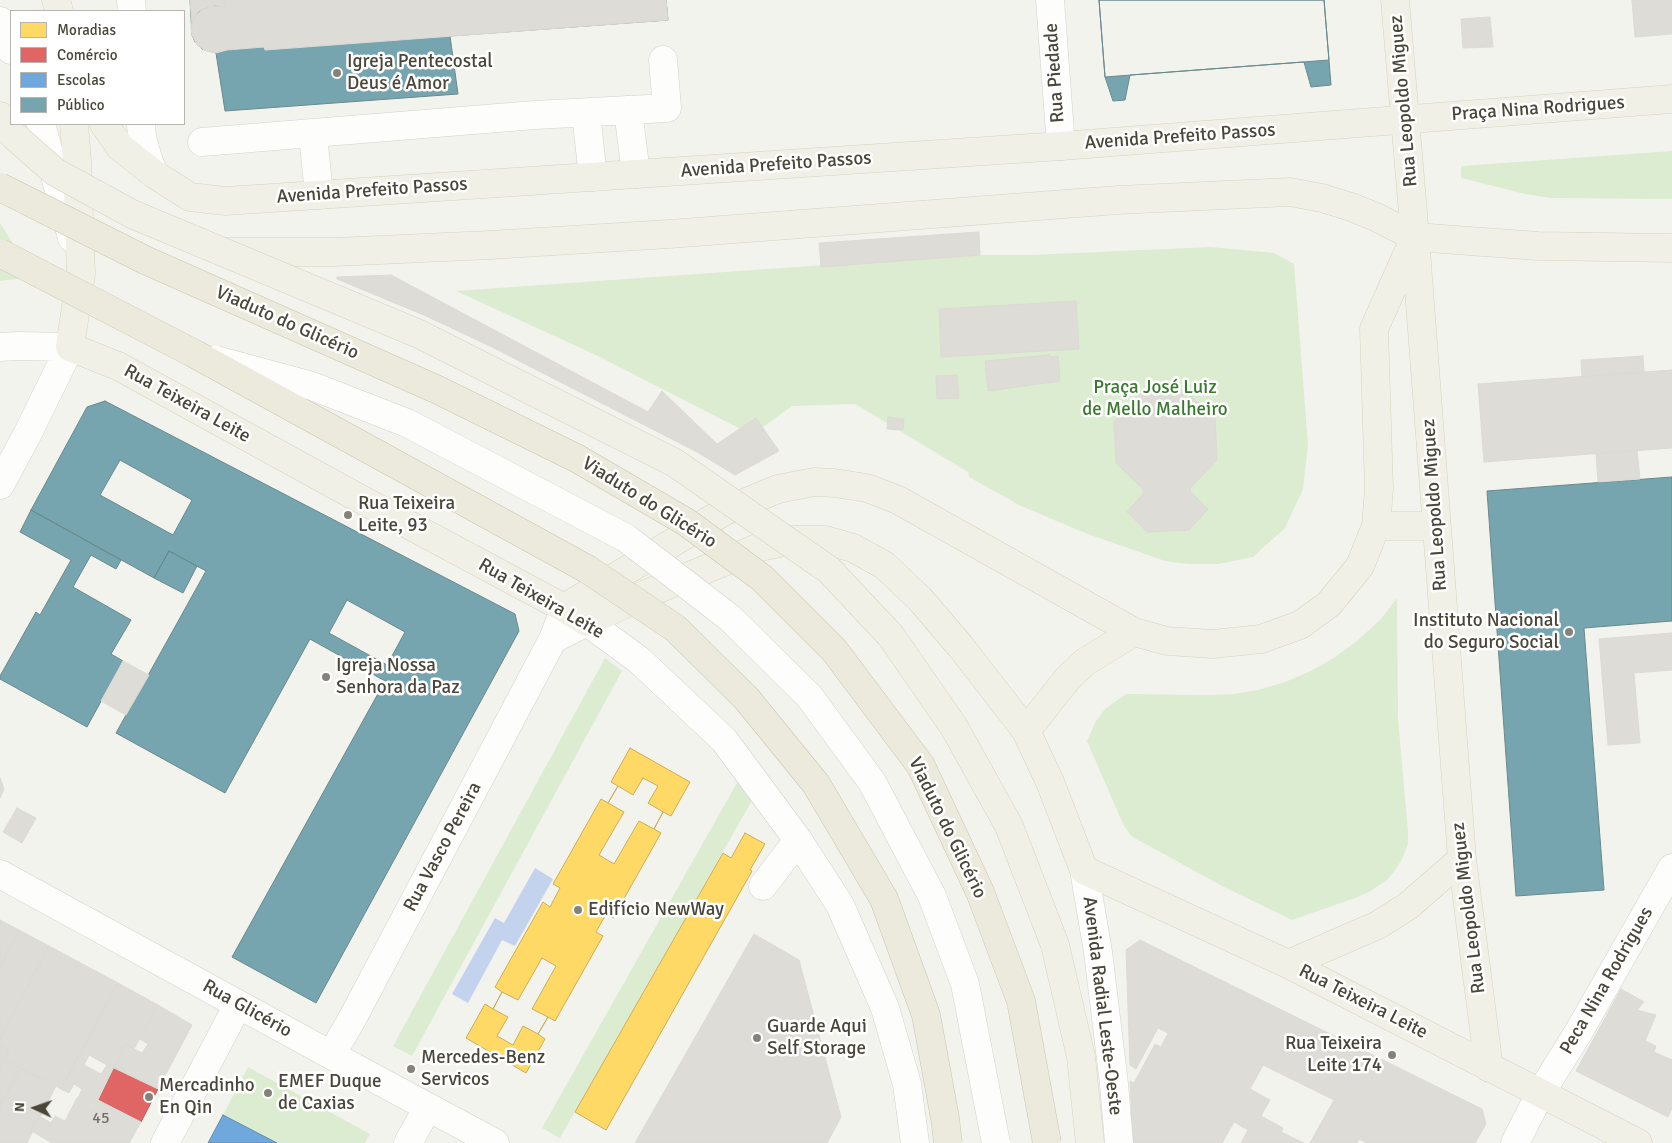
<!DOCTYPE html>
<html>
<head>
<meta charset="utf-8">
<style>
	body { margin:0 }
	#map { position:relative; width:1672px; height:1143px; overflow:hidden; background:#f3f3ee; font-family:Signika,sans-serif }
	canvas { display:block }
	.legend { position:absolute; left:10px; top:10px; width:175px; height:115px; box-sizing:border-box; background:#fff; border:1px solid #b7b5b0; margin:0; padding:6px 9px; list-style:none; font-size:15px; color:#4a473a }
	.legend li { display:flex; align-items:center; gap:10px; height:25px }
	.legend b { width:25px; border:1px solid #b7b5b0 }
	.north { position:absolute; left:10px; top:1083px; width:50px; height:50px; -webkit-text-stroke:4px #fff; paint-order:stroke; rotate:273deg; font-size:14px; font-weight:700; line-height:20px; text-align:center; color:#4a473a }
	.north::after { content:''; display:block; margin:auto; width:18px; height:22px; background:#4a473a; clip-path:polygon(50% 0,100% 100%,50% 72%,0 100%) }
</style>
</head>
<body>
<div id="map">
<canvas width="1672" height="1143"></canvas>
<ul class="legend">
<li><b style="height:14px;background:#ffd966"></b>Moradias</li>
<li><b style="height:14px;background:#e06666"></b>Comércio</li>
<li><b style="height:14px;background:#6fa8dc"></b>Escolas</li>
<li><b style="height:14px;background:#76a5af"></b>Público</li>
</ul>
<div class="north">N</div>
</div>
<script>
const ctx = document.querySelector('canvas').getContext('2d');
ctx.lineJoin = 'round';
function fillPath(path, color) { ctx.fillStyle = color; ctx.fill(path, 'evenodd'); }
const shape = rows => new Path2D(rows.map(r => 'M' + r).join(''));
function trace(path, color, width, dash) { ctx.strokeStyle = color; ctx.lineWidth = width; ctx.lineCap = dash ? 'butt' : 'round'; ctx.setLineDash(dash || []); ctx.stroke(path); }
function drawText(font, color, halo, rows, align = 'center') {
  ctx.font = font + ' Signika,sans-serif'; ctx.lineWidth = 5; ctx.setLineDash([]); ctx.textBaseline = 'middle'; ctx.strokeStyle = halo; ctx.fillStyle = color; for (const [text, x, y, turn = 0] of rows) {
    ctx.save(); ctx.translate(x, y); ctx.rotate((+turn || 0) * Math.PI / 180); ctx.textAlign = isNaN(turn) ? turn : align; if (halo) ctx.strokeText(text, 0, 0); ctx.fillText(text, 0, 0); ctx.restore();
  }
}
fillPath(shape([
	[1672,151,1672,199,1551,198,1525,194,1461,178,1461,166],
	[0,223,34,277,0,281],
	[1211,247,1274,253,1294,264,1308,445,1303,489,1285,528,1253,557,1218,564,1188,564,1165,561,1085,533,1021,506,969,477,968,472,855,404,792,406,752,435,598,356,456,291,966,255,1032,255],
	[1397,598,1398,719,1408,831,1408,844,1403,857,1396,869,1387,880,1369,892,1355,898,1292,920,1224,887,1131,836,1123,824,1087,741,1096,721,1105,709,1126,694,1209,695,1234,694,1258,690,1285,682,1311,671,1335,657,1357,641,1380,620],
	[605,658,622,671,412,1056,393,1046],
	[738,781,754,797,560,1138,542,1128],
	[248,1067,370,1134,365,1143,277,1143,223,1115]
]), '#dbecd0');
fillPath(shape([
	[535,868,553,879,515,946,502,940,468,1003,452,994,495,918,504,923]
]), '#c3d3ed');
const homes = shape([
	[630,748,690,782,671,816,663,812,654,829,661,833,613,918,606,914,596,932,603,936,555,1021,548,1017,538,1034,545,1039,526,1073,466,1038,485,1004,493,1009,502,992,495,987,543,902,550,907,560,888,553,884,601,799,608,803,618,786,611,782,630,748],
	[643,778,658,786,648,803,663,812,654,829,639,821,614,864,599,855,624,812,608,803,618,786,633,795,643,778],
	[745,833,765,844,750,870,752,871,606,1130,575,1112,723,853,731,858,745,833],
	[542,958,556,966,532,1009,548,1017,538,1034,523,1026,513,1045,497,1036,508,1017,493,1009,502,992,518,1000,542,958]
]);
fillPath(homes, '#ffd966');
trace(homes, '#c9ad59', 1);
const shops = shape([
	[114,1068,158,1089,141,1122,98,1100,114,1068]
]);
fillPath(shops, '#e06666');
trace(shops, '#b35d59', 1);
const schools = shape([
	[223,1115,277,1143,208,1143,223,1115]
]);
fillPath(schools, '#6fa8dc');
trace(schools, '#648bab', 1);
const public = shape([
	[190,0,666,0,668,20,450,36,458,94,225,111,216,53,202,49,195,42,192,35,190,0],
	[1099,0,1324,0,1329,60,1105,77,1099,0],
	[1099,0,1324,0,1331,85,1311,87,1304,62,1130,75,1125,100,1113,101,1105,77,1099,0],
	[105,401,515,614,519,631,316,1003,232,957,385,681,310,639,225,793,116,733,206,571,169,551,154,578,31,510,87,407,105,401],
	[120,460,192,500,173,535,100,495,120,460],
	[347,600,405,632,387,665,329,633,347,600],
	[1672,477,1672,621,1584,628,1604,890,1516,896,1487,491,1672,477],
	[31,510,121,560,116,569,91,555,73,587,131,620,111,654,123,661,87,727,0,679,0,676,36,612,40,615,71,560,20,532,31,510],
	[169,551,197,566,183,593,154,578,169,551]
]);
fillPath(public, '#76a5af');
trace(public, '#69898c', 1);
const building = shape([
	[190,0,224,0,225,8,215,5,202,10,194,17,192,26,190,0],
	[224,0,666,0,668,20,265,50,264,47,227,50,216,53,206,51,197,45,192,35,191,27,194,17,199,11,208,7,219,6,225,8,224,0],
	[1632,0,1672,0,1672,34,1635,37,1632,0],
	[1490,17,1493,47,1463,48,1461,19,1490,17],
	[979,232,980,255,821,267,819,243,979,232],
	[391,275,648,412,662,391,717,444,756,418,779,451,735,475,697,452,492,347,426,316,337,279,337,277,391,275],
	[1076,301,1079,349,941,357,939,309,1076,301],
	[1049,355,1049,357,1058,356,1060,381,988,391,985,361,1049,355],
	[1643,356,1644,372,1582,377,1581,360,1643,356],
	[1672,370,1672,448,1484,462,1478,384,1672,370],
	[957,375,959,398,937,399,936,376,957,375],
	[1184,390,1215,418,1217,460,1190,488,1191,492,1208,509,1189,530,1147,532,1127,512,1143,494,1143,489,1116,463,1114,422,1143,391,1184,390],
	[888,417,904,419,903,430,887,429,888,417],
	[1637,450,1640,479,1598,482,1596,454,1637,450],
	[1672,633,1672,670,1634,673,1640,743,1608,745,1599,639,1672,633],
	[123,661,149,675,126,715,101,701,123,661],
	[0,778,4,789,0,798,0,778],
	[17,808,36,818,22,843,3,832,17,808],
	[0,920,19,930,0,967,0,920],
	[19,930,49,946,0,1039,0,967,19,930],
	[754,934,799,960,841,1117,827,1143,635,1143,754,934],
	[1140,940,1482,1109,1486,1124,1475,1143,1367,1143,1359,1139,1357,1143,1310,1143,1334,1100,1263,1065,1250,1089,1270,1100,1261,1116,1283,1128,1281,1132,1304,1143,1241,1143,1248,1130,1234,1122,1222,1143,1133,1143,1130,1081,1134,1083,1155,1044,1161,1047,1168,1033,1158,1028,1136,1069,1130,1065,1126,950,1140,940],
	[49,946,118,983,61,1089,5,1060,9,1050,0,1045,0,1039,49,946],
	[118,983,158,1005,134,1049,125,1044,95,1106,78,1098,82,1089,74,1084,69,1093,61,1089,118,983],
	[89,1055,107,1065,101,1074,84,1065,89,1055],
	[1621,989,1644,1002,1637,1010,1656,1015,1645,1041,1656,1046,1654,1052,1672,1060,1672,1108,1668,1117,1576,1071,1621,989],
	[158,1005,192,1025,158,1089,114,1068,125,1044,142,1053,148,1044,140,1039,158,1005],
	[0,1045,9,1050,0,1069,0,1045],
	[5,1060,20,1068,0,1106,0,1069,5,1060],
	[20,1068,56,1086,40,1117,39,1116,30,1130,33,1131,27,1143,0,1143,0,1106,20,1068],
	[77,1098,94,1107,98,1100,141,1122,129,1143,52,1143,30,1130,39,1116,51,1123,55,1116,65,1121,77,1098]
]);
fillPath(building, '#dddcd6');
trace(building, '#dbdad4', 1);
const minor = shape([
	[131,0,132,11],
	[1050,0,1061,146],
	[0,21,11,50],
	[628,110,636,174],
	[586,113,593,177],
	[41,124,72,238],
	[141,124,142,137,148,159,154,174],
	[313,134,319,195],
	[202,142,535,115,667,108,663,60],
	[0,347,18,346,70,347,27,435,0,485],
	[553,639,587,622,639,660,724,740,798,840,840,905,885,1008,907,1084,915,1143],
	[1084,870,1098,952,1114,1084,1119,1143],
	[0,874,331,1055,495,1143],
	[763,886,798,840],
	[331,1055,351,1021,553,639,560,621],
	[165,1143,238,1005],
	[408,1143,428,1107],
	[1515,1143,1540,1094,1578,1033,1672,868]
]);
const major = shape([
	[56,0,59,11],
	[1395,0,1415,237,1462,859,1489,1068],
	[0,116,13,135],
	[74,124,77,161,81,274,70,347,118,366,355,496,564,608,587,622,646,594,760,547,793,540,825,540,853,548,884,565,920,599,961,647,1026,731,1050,782,1084,870,1288,964,1638,1143],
	[104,124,120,147,154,174,190,197,226,201,1061,146,1672,99],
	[225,252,335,252,490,245,669,234,1118,200,1290,192,1322,198,1351,207,1376,217,1415,237,1538,246,1672,248],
	[1376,526,1436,526],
	[564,608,725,511,778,489,814,482,834,483,867,488,898,500,1134,632,1167,641,1213,644,1261,639,1300,625,1329,604,1360,566,1376,526,1379,489,1374,329,1415,237],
	[1026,731,1068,678,1085,662,1134,632],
	[1288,964,1378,925,1408,906,1462,859]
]);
trace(minor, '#d1d1cc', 29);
trace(major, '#d4d3bd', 29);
trace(minor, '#fdfdfc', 28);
trace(major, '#f1f0e6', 28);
const minorBridge = shape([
	[216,360,312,386,407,423,626,538,730,618,809,696,872,782,932,896,965,984,996,1143]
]);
const majorBridge = shape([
	[13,135,55,172,132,214,419,334,675,463,829,570,891,636,954,727,1009,826,1055,945,1081,1057,1090,1143]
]);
const highwayBridge = shape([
	[0,187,145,260,438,390,578,459,686,522,762,578,834,650,921,766,980,892,1021,1001,1047,1143],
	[0,253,193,353,587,569,675,628,746,698,816,784,884,899,926,1015,945,1118,948,1143]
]);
trace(minorBridge, '#d1d1cc', 29, []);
trace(majorBridge, '#d4d3bd', 29, []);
trace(highwayBridge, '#c9c5ab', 29, []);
trace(minorBridge, '#fdfdfc', 28);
trace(majorBridge, '#f1f0e6', 28);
trace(highwayBridge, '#eceadc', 28);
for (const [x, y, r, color] of [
	[337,73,5,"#858379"],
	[348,515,5,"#858379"],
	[1569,632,5,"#858379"],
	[326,677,5,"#858379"],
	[578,910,5,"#858379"],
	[757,1038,5,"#858379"],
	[1392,1055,5,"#858379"],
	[411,1069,5,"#858379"],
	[268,1093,5,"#858379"],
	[149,1097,5,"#858379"]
]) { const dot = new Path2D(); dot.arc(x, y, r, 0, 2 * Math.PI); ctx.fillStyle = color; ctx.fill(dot); trace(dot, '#fff', 2); }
drawText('16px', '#706d62', null, [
	["45",101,1119]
]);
drawText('19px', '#4a473a', '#fff', [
	["Igreja Pentecostal",347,62],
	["Deus é Amor",347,84],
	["Rua Teixeira",358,504],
	["Leite, 93",358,526],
	["Instituto Nacional",1559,621,"right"],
	["do Seguro Social",1559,643,"right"],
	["Igreja Nossa",336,666],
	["Senhora da Paz",336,688],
	["Edifício NewWay",588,910],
	["Guarde Aqui",767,1027],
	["Self Storage",767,1049],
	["Rua Teixeira",1382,1044,"right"],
	["Leite 174",1382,1066,"right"],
	["Mercedes-Benz",421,1058],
	["Servicos",421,1080],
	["EMEF Duque",278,1082],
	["de Caxias",278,1104],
	["Mercadinho",159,1086],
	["En Qin",159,1108]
], 'left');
drawText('19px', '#4a473a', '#fff', [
	["Rua Piedade",1055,73,-94],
	["Rua Leopoldo Miguez",1404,101,-95],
	["Praça Nina Rodrigues",1538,109,-4],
	["Avenida Prefeito Passos",1180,137,-4],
	["Avenida Prefeito Passos",776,165,-4],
	["Avenida Prefeito Passos",372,191,-4],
	["Viaduto do Glicério",287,323,24],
	["Rua Teixeira Leite",187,404,29],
	["Viaduto do Glicério",649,503,32],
	["Rua Leopoldo Miguez",1435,505,-94],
	["Rua Teixeira Leite",541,599,30],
	["Viaduto do Glicério",947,828,64],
	["Rua Vasco Pereira",443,847,-62],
	["Rua Leopoldo Miguez",1469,908,-97],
	["Peca Nina Rodrigues",1607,981,-60],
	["Rua Teixeira Leite",1363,1002,27],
	["Avenida Radial Leste-Oeste",1102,1006,83],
	["Rua Glicério",247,1009,29]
]);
drawText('19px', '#3b7930', '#fff', [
	["Praça José Luiz",1155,388],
	["de Mello Malheiro",1155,410]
]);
</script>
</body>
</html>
